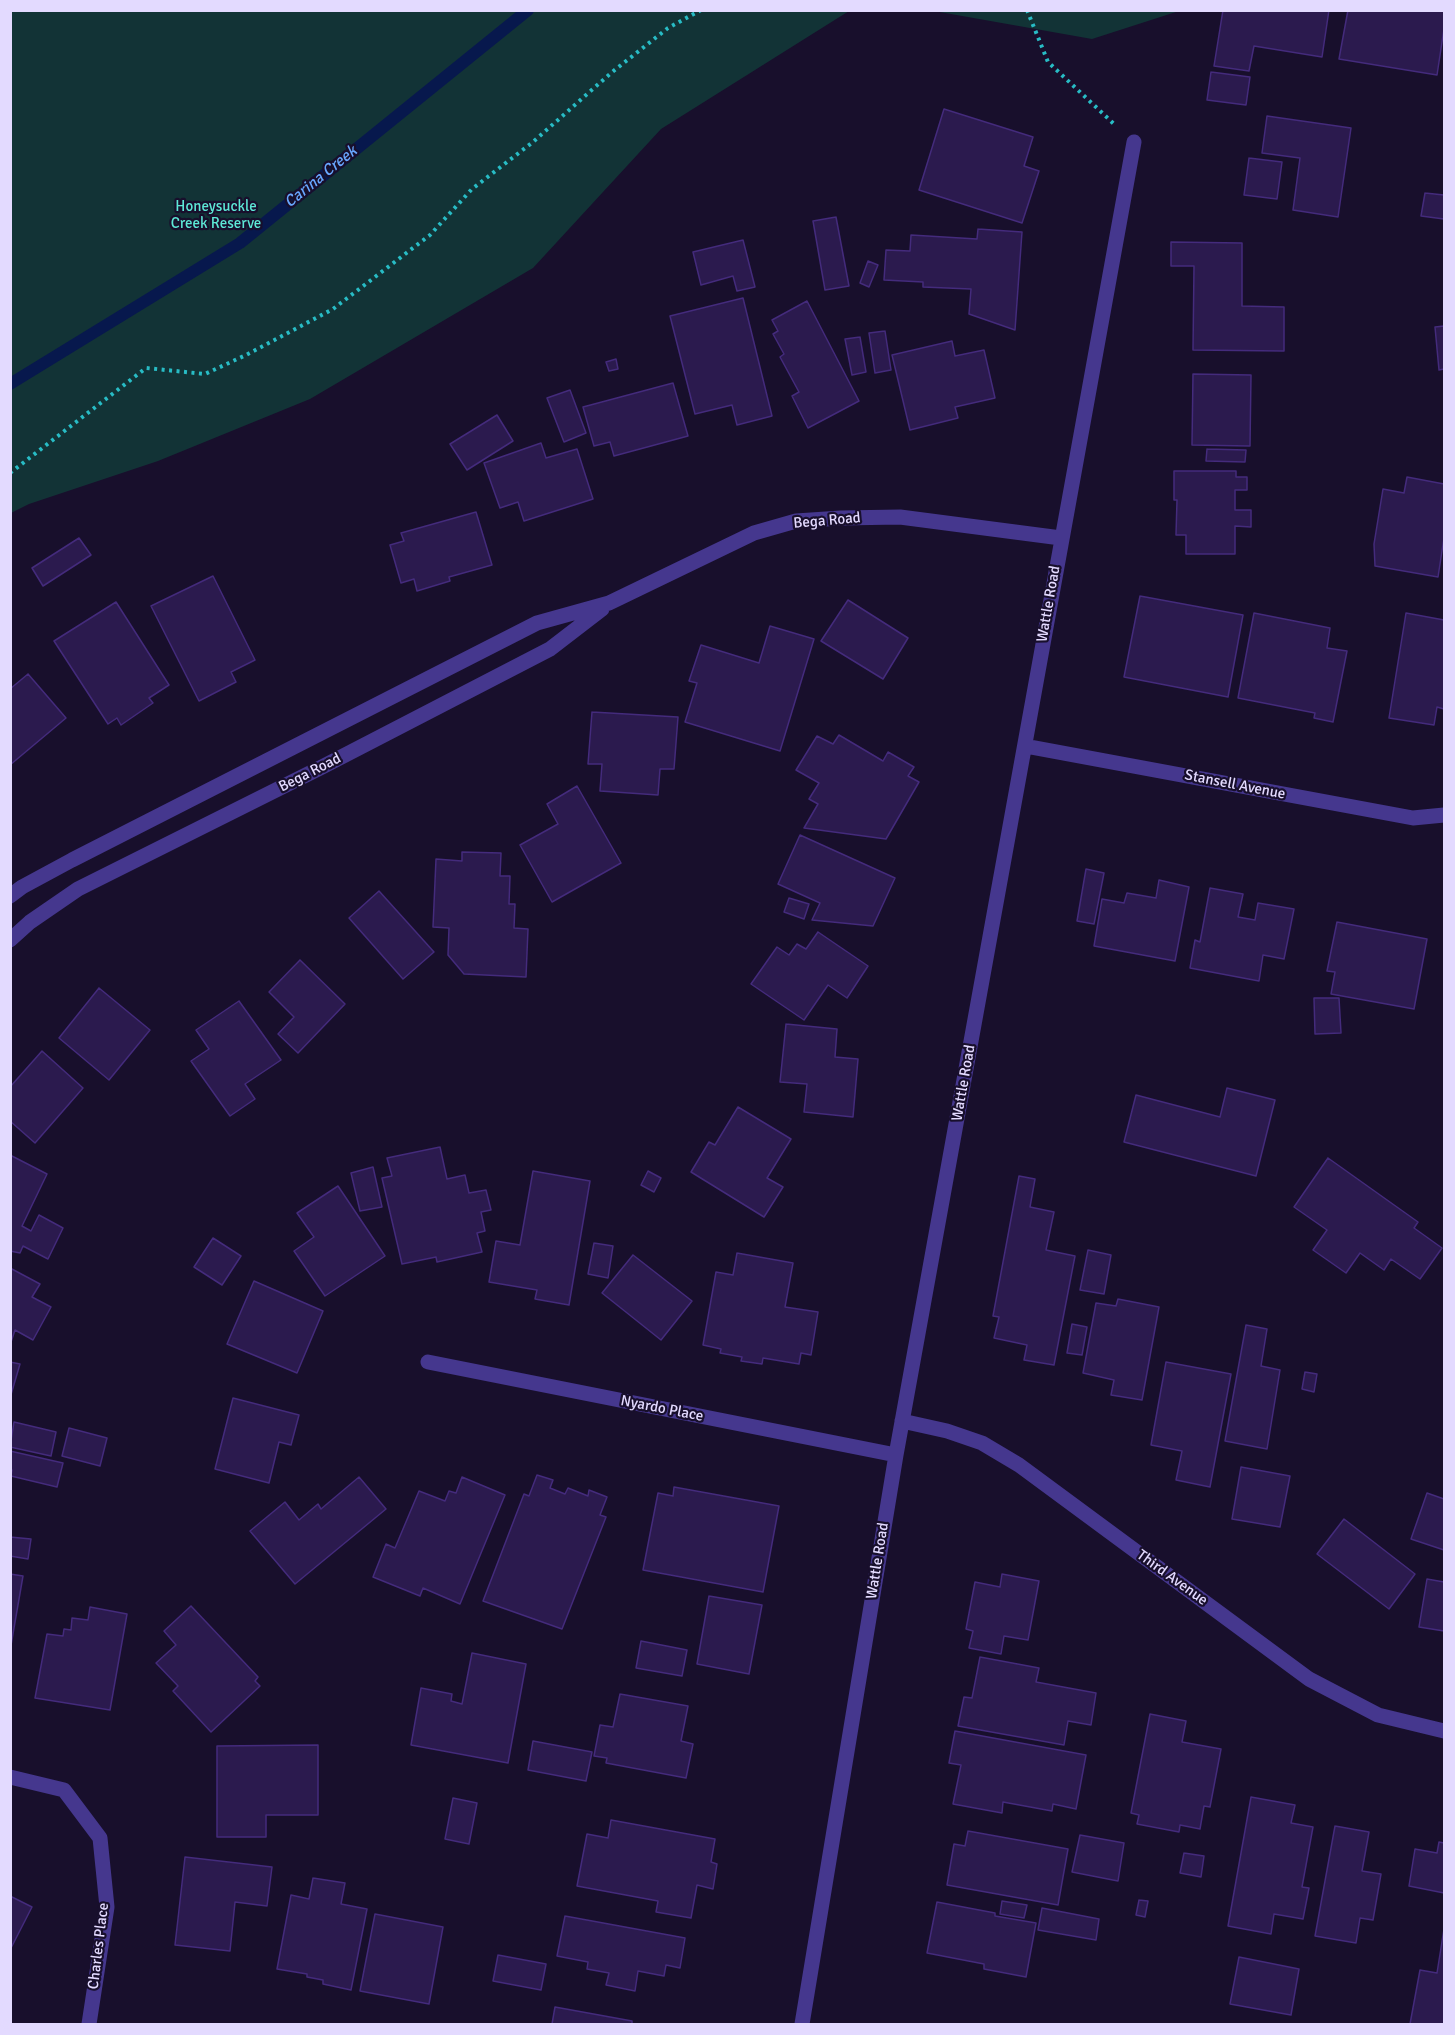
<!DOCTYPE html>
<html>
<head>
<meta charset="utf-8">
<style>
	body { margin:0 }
	#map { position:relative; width:1455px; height:2035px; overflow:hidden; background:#180f2c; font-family:Signika,sans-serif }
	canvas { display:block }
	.frame { position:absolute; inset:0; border:12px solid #e3daff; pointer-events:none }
</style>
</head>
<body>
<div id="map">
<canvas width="1455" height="2035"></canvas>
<div class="frame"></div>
</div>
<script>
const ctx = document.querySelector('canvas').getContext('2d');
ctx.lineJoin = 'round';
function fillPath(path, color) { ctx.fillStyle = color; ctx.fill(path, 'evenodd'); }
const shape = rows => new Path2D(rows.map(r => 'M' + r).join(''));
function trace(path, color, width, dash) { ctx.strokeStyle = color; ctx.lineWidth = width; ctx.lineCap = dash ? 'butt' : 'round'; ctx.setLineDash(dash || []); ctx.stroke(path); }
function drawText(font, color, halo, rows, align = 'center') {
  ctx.font = font + ' Signika,sans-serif'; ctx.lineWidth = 4.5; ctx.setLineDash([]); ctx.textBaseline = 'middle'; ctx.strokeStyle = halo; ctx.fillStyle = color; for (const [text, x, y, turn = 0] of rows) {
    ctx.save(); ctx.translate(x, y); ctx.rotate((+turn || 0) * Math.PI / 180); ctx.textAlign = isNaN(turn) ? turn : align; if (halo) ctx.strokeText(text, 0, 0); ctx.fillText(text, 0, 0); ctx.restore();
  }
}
fillPath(shape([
	[12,11,12,10,849,11,661,129,533,268,310,399,158,461,29,504,11,513,10,12],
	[934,11,1179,10,1179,11,1092,39]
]), '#123336');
trace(shape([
	[10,384,240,243,528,10]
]), '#07184d', 12);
const building = shape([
	[1223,10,1329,10,1322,57,1254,46,1249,71,1214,66,1223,10],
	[1348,10,1444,10,1444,29,1437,75,1339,59,1348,10],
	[1211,72,1250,77,1246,105,1207,100,1211,72],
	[944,109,1033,137,1024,166,1039,171,1022,223,919,190,944,109],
	[1267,116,1351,128,1338,217,1293,210,1300,158,1262,153,1267,116],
	[1249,158,1282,162,1277,199,1244,195,1249,158],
	[1425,193,1444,195,1444,219,1421,216,1425,193],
	[836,217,849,286,825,290,813,221,836,217],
	[978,229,1022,232,1015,330,969,314,971,289,923,287,923,282,884,280,886,250,910,251,911,235,977,239,978,229],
	[743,240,755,287,737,291,733,276,701,285,693,252,743,240],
	[1171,242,1242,243,1242,306,1284,307,1284,351,1193,350,1194,266,1171,266,1171,242],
	[868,261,878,265,869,287,860,283,868,261],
	[743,298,772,416,737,425,732,405,695,414,670,316,743,298],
	[807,301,859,401,808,428,792,396,799,392,780,357,784,354,773,334,778,331,772,320,807,301],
	[1444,326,1444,369,1439,370,1435,327,1444,326],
	[885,331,891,370,875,373,869,333,885,331],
	[860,337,866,372,852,375,845,339,860,337],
	[952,341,955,356,984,350,995,398,955,407,958,418,910,430,892,355,952,341],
	[616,359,618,369,609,371,606,362,616,359],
	[1193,374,1251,375,1250,446,1192,445,1193,374],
	[673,383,688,436,614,456,610,442,594,446,583,407,673,383],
	[570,390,586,433,564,442,547,398,570,390],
	[497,415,513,441,467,470,450,444,497,415],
	[541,443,546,458,577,449,593,499,524,521,518,502,500,508,484,463,541,443],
	[1207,449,1246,450,1245,462,1206,461,1207,449],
	[1174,471,1236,471,1236,477,1247,477,1247,490,1235,490,1235,510,1251,510,1251,527,1235,526,1235,554,1186,554,1186,535,1176,535,1177,500,1174,500,1174,471],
	[1407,477,1444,484,1444,538,1438,577,1375,566,1374,544,1383,489,1404,493,1407,477],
	[476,512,492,565,449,577,450,581,417,591,414,579,401,583,390,545,404,541,401,533,476,512],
	[79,538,91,555,43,586,32,568,79,538],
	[213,576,255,660,231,672,236,682,199,701,151,606,213,576],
	[1140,596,1243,615,1228,697,1124,677,1140,596],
	[848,600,908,638,883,679,821,641,848,600],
	[116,602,169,685,149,698,153,703,121,725,117,718,108,724,54,641,116,602],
	[1254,613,1330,628,1327,648,1347,651,1333,722,1314,718,1315,713,1238,698,1254,613],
	[1406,613,1444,620,1444,709,1437,707,1434,725,1389,718,1406,613],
	[770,626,814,639,780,751,685,722,697,683,689,681,701,645,759,663,770,626],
	[28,674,66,718,10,765,10,689,28,674],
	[592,712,678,717,674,769,660,769,658,795,600,791,602,764,588,764,592,712],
	[839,735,883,761,888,752,914,767,908,776,919,782,886,839,804,828,818,804,809,799,819,783,796,770,817,736,833,744,839,735],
	[577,786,621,863,552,902,520,845,558,824,547,804,577,786],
	[800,835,895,878,873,926,812,920,820,903,778,884,800,835],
	[462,852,501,853,500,876,510,876,509,904,515,904,514,928,528,929,526,977,464,974,448,955,449,928,433,927,436,859,462,861,462,852],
	[1086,869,1104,873,1094,924,1077,921,1086,869],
	[1159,880,1189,887,1175,961,1094,946,1102,899,1124,903,1127,893,1156,898,1159,880],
	[1210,888,1243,894,1238,917,1255,920,1258,903,1294,909,1284,959,1263,955,1259,981,1190,968,1195,940,1200,942,1210,888],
	[379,891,434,952,403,979,349,918,379,891],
	[789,898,809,904,804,919,784,912,789,898],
	[1337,922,1427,939,1414,1009,1331,994,1335,972,1327,971,1337,922],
	[818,932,868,966,847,998,828,985,804,1020,751,984,777,947,789,955,797,944,806,949,818,932],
	[300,960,345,1004,298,1053,278,1034,294,1017,269,992,300,960],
	[99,988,150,1030,109,1080,59,1038,99,988],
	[1314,998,1339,998,1341,1033,1315,1034,1314,998],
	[239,1001,281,1060,245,1084,255,1099,230,1116,191,1061,209,1049,196,1030,239,1001],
	[786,1024,837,1029,835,1057,858,1059,853,1117,804,1112,807,1084,780,1082,786,1024],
	[42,1051,83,1088,35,1143,10,1121,10,1087,42,1051],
	[1227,1088,1275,1100,1256,1176,1124,1142,1136,1095,1220,1117,1227,1088],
	[738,1107,791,1139,767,1178,783,1187,764,1217,691,1172,709,1142,715,1145,738,1107],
	[440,1147,447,1179,465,1175,469,1193,486,1190,491,1210,481,1212,485,1231,477,1233,482,1252,437,1262,436,1257,402,1264,382,1178,392,1176,387,1158,440,1147],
	[10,1155,47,1174,22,1226,31,1231,39,1215,63,1228,48,1259,23,1246,20,1253,10,1251,10,1155],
	[1328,1158,1418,1222,1414,1228,1442,1248,1420,1279,1391,1259,1384,1270,1360,1253,1346,1273,1313,1250,1327,1230,1294,1207,1328,1158],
	[373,1167,382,1207,360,1211,351,1173,373,1167],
	[533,1171,590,1181,569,1305,535,1299,537,1290,489,1282,496,1241,520,1245,533,1171],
	[648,1171,661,1178,654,1192,641,1185,648,1171],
	[1019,1176,1035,1179,1030,1207,1054,1212,1046,1250,1075,1256,1054,1365,1024,1360,1027,1345,994,1338,999,1317,993,1316,1019,1176],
	[338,1186,385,1256,325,1296,294,1251,314,1237,297,1213,338,1186],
	[213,1238,241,1256,222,1285,194,1267,213,1238],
	[594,1243,613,1246,608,1278,588,1274,594,1243],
	[1088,1250,1111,1255,1104,1294,1080,1290,1088,1250],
	[737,1253,793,1263,785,1307,818,1312,811,1355,801,1353,799,1364,763,1358,762,1364,741,1361,742,1357,720,1353,721,1349,703,1345,716,1272,733,1275,737,1253],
	[633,1255,692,1301,661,1340,602,1293,633,1255],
	[10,1268,40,1284,32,1297,51,1307,33,1340,15,1330,10,1345,10,1268],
	[254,1281,323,1311,297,1373,227,1344,254,1281],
	[1118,1299,1159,1307,1142,1400,1111,1395,1114,1380,1083,1373,1096,1303,1116,1306,1118,1299],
	[1072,1324,1087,1327,1082,1355,1067,1353,1072,1324],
	[1246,1325,1267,1329,1261,1366,1280,1370,1267,1449,1225,1441,1246,1325],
	[10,1362,20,1364,10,1398,10,1362],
	[1166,1362,1231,1374,1210,1487,1176,1480,1182,1451,1151,1445,1166,1362],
	[1305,1372,1317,1374,1314,1392,1302,1389,1305,1372],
	[233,1398,299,1415,291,1445,279,1442,269,1483,215,1469,233,1398],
	[14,1422,56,1432,51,1456,10,1447,14,1422],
	[69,1428,107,1438,100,1466,62,1456,69,1428],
	[10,1451,63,1463,57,1487,11,1476,12,1470,10,1470,10,1451],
	[1241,1467,1290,1476,1280,1527,1232,1519,1241,1467],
	[537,1475,553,1480,550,1488,565,1494,568,1488,588,1496,589,1490,607,1497,600,1515,606,1517,562,1629,483,1601,524,1494,529,1496,537,1475],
	[359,1477,386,1509,295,1584,250,1531,285,1502,299,1520,318,1504,321,1509,359,1477],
	[462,1477,505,1495,460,1604,423,1588,420,1596,373,1577,386,1544,395,1548,419,1491,445,1501,449,1491,456,1493,462,1477],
	[674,1487,779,1506,763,1592,643,1570,658,1493,673,1496,674,1487],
	[1427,1493,1444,1499,1444,1550,1411,1539,1427,1493],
	[1344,1519,1415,1574,1389,1609,1317,1554,1344,1519],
	[10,1537,31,1539,28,1559,10,1556,10,1537],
	[10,1574,23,1576,10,1651,10,1574],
	[1002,1574,1039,1581,1028,1640,1004,1636,1001,1654,969,1648,973,1631,966,1629,975,1582,1000,1587,1002,1574],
	[1427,1579,1444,1582,1444,1631,1419,1627,1427,1579],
	[709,1596,762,1605,749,1674,697,1664,709,1596],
	[191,1606,258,1677,255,1681,260,1686,211,1732,173,1691,178,1686,156,1663,176,1645,164,1631,191,1606],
	[90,1607,127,1614,110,1710,35,1698,47,1634,63,1636,64,1629,71,1630,72,1618,88,1620,90,1607],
	[641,1641,687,1650,682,1676,636,1668,641,1641],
	[472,1653,526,1664,508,1763,411,1745,421,1688,452,1694,451,1701,462,1704,472,1653],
	[980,1657,1039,1668,1036,1682,1096,1693,1091,1725,1068,1721,1064,1745,958,1726,964,1697,972,1698,980,1657],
	[620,1694,688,1706,681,1741,693,1744,686,1778,606,1763,607,1758,594,1756,600,1725,613,1727,620,1694],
	[1150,1714,1186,1721,1182,1742,1221,1749,1210,1807,1204,1806,1200,1829,1180,1825,1179,1832,1137,1824,1139,1815,1131,1813,1150,1714],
	[955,1731,1086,1755,1076,1809,1053,1804,1052,1811,1003,1802,1002,1813,953,1804,961,1765,949,1763,955,1731],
	[533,1741,592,1752,586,1781,528,1770,533,1741],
	[318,1745,318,1815,266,1815,266,1837,217,1837,217,1746,318,1745],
	[1251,1797,1295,1805,1291,1823,1313,1827,1302,1887,1309,1888,1303,1919,1274,1914,1271,1934,1228,1926,1251,1797],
	[453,1798,477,1803,469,1844,445,1839,453,1798],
	[611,1820,715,1839,711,1862,717,1864,713,1889,697,1885,691,1918,656,1912,658,1901,577,1886,587,1834,608,1838,611,1820],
	[1335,1826,1369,1832,1362,1871,1381,1874,1373,1920,1360,1918,1356,1943,1315,1936,1335,1826],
	[968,1831,1068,1849,1058,1905,947,1885,954,1844,965,1846,968,1831],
	[1080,1835,1124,1843,1118,1881,1072,1872,1080,1835],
	[1439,1842,1444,1843,1444,1893,1409,1886,1415,1849,1437,1853,1439,1842],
	[1184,1853,1204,1856,1201,1877,1180,1873,1184,1853],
	[185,1857,272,1867,267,1906,235,1902,230,1951,175,1945,185,1857],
	[313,1878,345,1883,341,1904,367,1909,351,1990,323,1984,323,1980,307,1977,307,1974,277,1969,291,1895,309,1899,313,1878],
	[10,1896,32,1907,10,1950,10,1896],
	[1139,1900,1148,1901,1145,1917,1136,1915,1139,1900],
	[1002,1901,1027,1905,1024,1918,1000,1914,1002,1901],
	[937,1902,995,1913,995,1916,1036,1923,1026,1977,984,1969,984,1964,927,1953,937,1902],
	[1042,1908,1099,1919,1096,1940,1038,1930,1042,1908],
	[375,1914,443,1927,429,2004,360,1991,375,1914],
	[565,1916,685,1938,680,1968,666,1965,664,1976,638,1971,635,1991,606,1985,609,1973,587,1969,588,1962,557,1956,565,1916],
	[1444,1929,1444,2024,1410,2024,1420,1970,1437,1973,1444,1929],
	[498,1955,546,1964,541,1990,493,1981,498,1955],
	[1239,1957,1299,1969,1291,2015,1230,2004,1239,1957],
	[555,2007,632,2021,632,2024,552,2024,555,2007]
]);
fillPath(building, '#2b1a4e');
trace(building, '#442b7c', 1.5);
trace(shape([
	[1027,10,1048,62,1114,124],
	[10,473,146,368,205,374,246,355,333,309,430,235,472,189,533,142,611,73,668,28,701,10]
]), '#28bcc5', 4, [3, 4.5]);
trace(shape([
	[1025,746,1413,818,1444,815],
	[10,896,22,887,72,860,537,623,609,603,754,533,796,521,841,518,900,517,1061,538],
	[10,940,30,922,78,889,322,767,550,649,602,609],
	[428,1362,896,1455],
	[902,1421,947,1431,982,1443,1019,1465,1309,1679,1378,1715,1444,1731],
	[10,1777,64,1790,100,1838,107,1907,89,2024],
	[802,2024,896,1455,1134,142]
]), '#45378e', 15);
drawText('15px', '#5de8d6', '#180f2c', [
	["Honeysuckle",216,207],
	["Creek Reserve",216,224]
]);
drawText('15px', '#e3daff', '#180f2c', [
	["Bega Road",827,521,-5],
	["Wattle Road",1049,604,-80],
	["Bega Road",310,773,-27],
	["Stansell Avenue",1235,785,11],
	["Wattle Road",964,1083,-80],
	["Nyardo Place",662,1409,11],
	["Wattle Road",878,1561,-81],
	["Third Avenue",1172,1578,36],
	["Charles Place",99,1946,-83]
]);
drawText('italic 16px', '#68a7ff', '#180f2c', [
	["Carina Creek",321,177,-39]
]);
</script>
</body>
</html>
